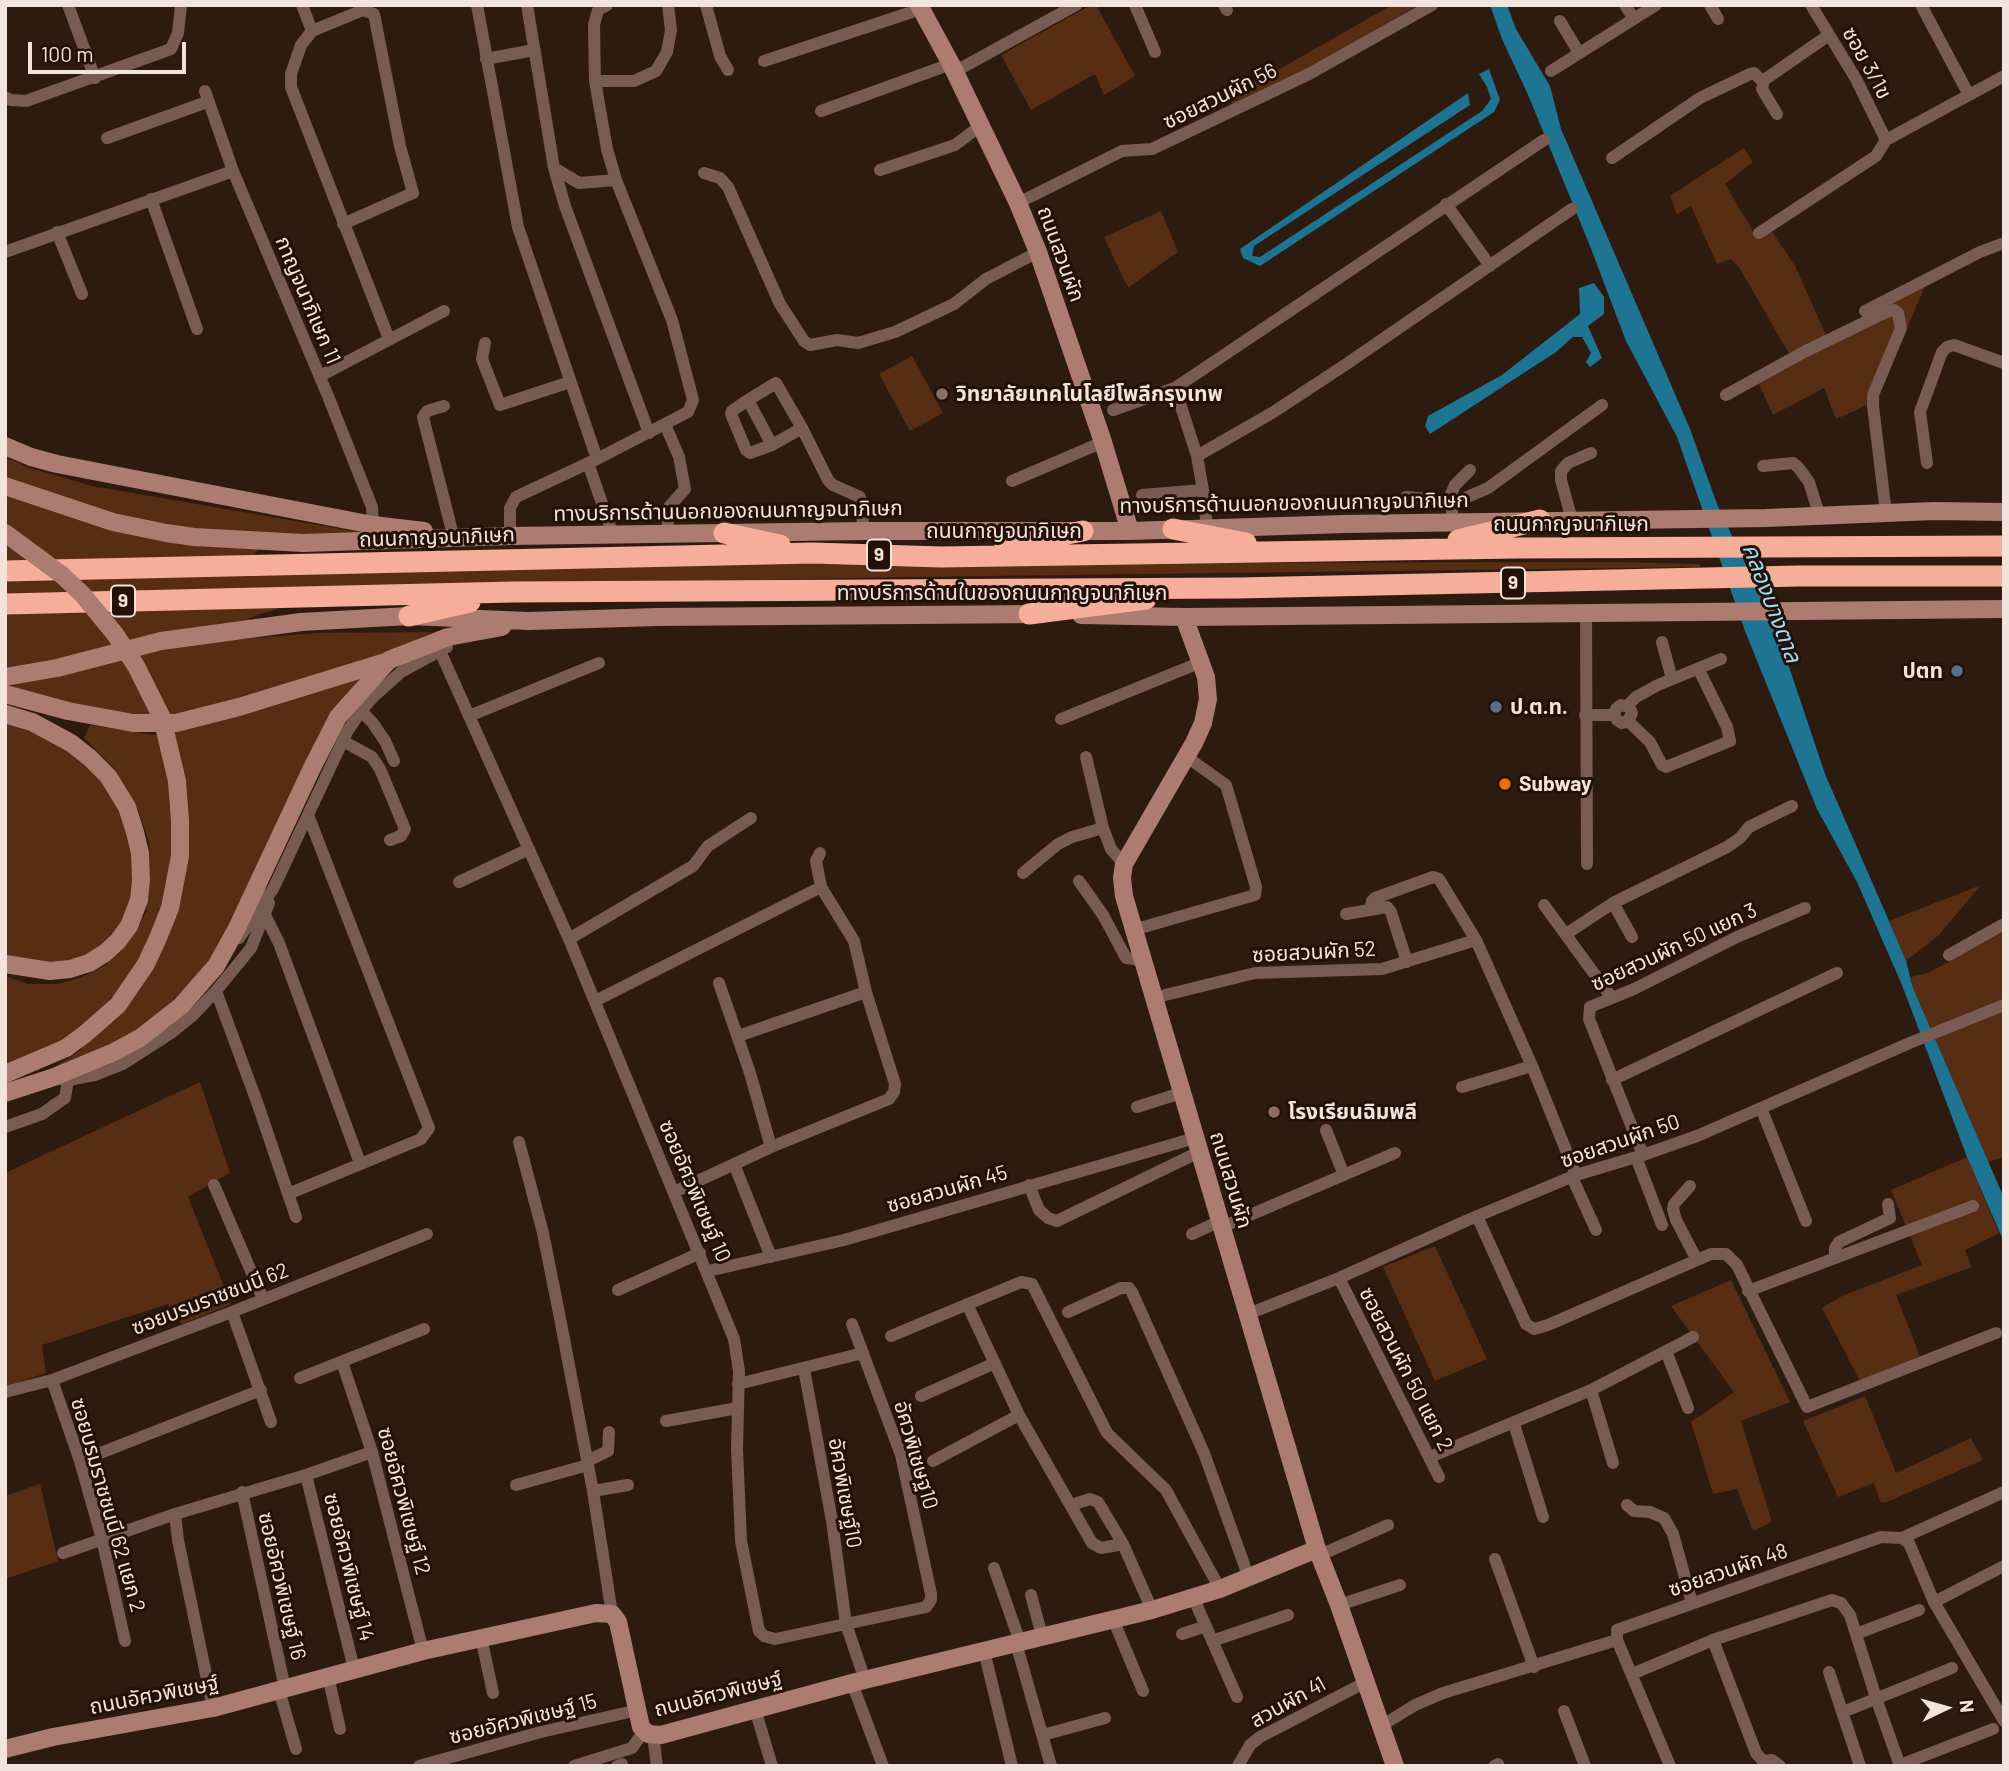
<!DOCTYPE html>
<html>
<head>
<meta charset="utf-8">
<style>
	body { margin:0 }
	#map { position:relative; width:2009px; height:1771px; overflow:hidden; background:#2e1b10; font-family:Barlow,sans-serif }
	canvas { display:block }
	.frame { position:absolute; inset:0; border:7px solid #f1e4dd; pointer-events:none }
	.north { position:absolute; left:1911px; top:1673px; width:70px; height:70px; -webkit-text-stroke:5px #231108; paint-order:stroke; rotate:85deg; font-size:19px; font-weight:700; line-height:28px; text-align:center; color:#f1e4dd }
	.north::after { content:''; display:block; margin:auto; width:24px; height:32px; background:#f1e4dd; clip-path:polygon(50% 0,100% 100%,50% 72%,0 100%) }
	.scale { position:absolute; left:28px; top:42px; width:158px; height:32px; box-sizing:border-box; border:4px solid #f1e4dd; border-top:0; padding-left:9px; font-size:21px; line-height:24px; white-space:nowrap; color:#f1e4dd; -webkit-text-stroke:5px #231108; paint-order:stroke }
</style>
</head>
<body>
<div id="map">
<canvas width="2009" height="1771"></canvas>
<div class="frame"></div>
<div class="north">N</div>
<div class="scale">100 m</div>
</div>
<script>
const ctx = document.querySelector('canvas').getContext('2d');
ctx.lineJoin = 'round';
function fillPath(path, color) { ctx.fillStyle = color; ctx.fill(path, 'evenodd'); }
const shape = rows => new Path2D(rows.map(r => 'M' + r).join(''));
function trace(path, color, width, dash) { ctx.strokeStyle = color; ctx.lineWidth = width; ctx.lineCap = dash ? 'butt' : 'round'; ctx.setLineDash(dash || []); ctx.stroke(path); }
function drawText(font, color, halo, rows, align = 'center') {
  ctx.font = font + ' Barlow,"Noto Sans Thai",sans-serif'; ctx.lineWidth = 6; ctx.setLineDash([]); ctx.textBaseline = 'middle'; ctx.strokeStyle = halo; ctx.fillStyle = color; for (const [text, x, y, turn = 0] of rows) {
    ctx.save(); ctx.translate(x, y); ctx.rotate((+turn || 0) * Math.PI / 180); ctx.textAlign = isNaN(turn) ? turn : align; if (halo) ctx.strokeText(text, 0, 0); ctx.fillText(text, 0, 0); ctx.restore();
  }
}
fillPath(shape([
	[1091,5,1096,5,1135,76,1104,95,1095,74,1031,110,1001,55],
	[1392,5,1418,5,1305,71,1232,104,1231,92,1285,66],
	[1744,148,1753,162,1725,184,1757,238,1771,230,1795,266,1827,337,1925,286,1876,401,1836,419,1824,388,1773,415,1758,382,1795,364,1739,267,1731,259,1717,264,1691,206,1677,214,1670,196],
	[1161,211,1178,252,1129,287,1125,282,1104,237],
	[912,356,943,413,910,431,879,374],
	[5,457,27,467,92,486,371,534,268,535,240,575,744,564,1613,562,1700,564,1700,567,907,577,242,591,283,607,249,618,244,639,316,633,432,632,385,655,232,703,150,721,5,689],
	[360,679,343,703,206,973,146,1029,44,1074,82,1049,68,1039,5,1067,5,976,28,984,58,984,82,977,106,965,129,939,146,913,150,883,149,842,138,810,115,769,84,738,90,725,154,735,215,722],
	[5,718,47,733,95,769,129,828,133,853,133,890,128,915,99,952,57,965,5,956],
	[1981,885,1939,935,1906,961,1889,921],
	[2004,931,2004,1157,1988,1162,1913,988,1911,977,1930,972],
	[200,1082,230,1173,188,1197,231,1304,182,1324,168,1304,42,1345,46,1373,5,1387,5,1173],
	[1967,1157,1999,1233,1965,1250,1972,1267,1896,1295,1920,1356,1860,1381,1822,1308,1842,1296,1922,1265,1891,1190],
	[1435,1246,1487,1359,1435,1381,1383,1267],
	[1731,1280,1790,1402,1741,1421,1772,1522,1753,1531,1737,1489,1713,1494,1691,1422,1734,1392,1671,1306],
	[1865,1396,1896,1473,1971,1438,1983,1460,1887,1502,1881,1503,1874,1483,1838,1497,1803,1421],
	[40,1484,58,1561,5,1579,5,1496]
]), '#572d13');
fillPath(shape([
	[1490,5,1507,5,1516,29,1550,86,1561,129,1690,429,1717,504,1776,628,1825,774,1889,921,1906,961,1913,988,2004,1198,2004,1242,1967,1157,1902,985,1857,882,1817,809,1745,631,1677,437,1626,341,1590,246,1529,97,1502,39],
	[1489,69,1500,100,1494,112,1260,266,1243,258,1240,249,1468,93,1470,105,1254,246,1252,256,1260,257,1482,111,1491,99,1487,87,1479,74],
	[1594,283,1604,297,1604,314,1588,326,1602,358,1590,367,1586,362,1591,353,1582,337,1573,337,1556,352,1430,434,1425,426,1428,416,1502,375,1580,314,1579,288]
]), '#1e7493');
trace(shape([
	[68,5,95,78],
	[302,5,312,31,301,45,291,74,291,87,389,339],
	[477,5,518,227,597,459],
	[527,5,554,168,565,206,649,433],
	[706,5,720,56,728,70],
	[1135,5,1155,52],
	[1224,5,1227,10],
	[1625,5,1634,19],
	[1710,5,1718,19],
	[1811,5,1856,79,1886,140],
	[1921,5,1969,95],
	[1560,21,1579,53],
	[312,31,363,10,374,14,400,146,413,193,343,224],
	[486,59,534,50],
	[764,61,921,9],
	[1551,71,1656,5],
	[954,72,1076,5],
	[595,81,634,81,656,71,667,52,671,30,668,5],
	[205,91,233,171,328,396,372,507,373,525],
	[5,97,11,100,26,101,171,49,178,33,181,5],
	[821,111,951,64],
	[1777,114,1762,89,1764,80,1829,35],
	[107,138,207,102],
	[1612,158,1700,98,1750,74,1754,73,1763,82],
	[554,168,579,183,616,180],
	[880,170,955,145,980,126],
	[704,173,720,178,728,187,780,304,804,341,810,345,837,340,858,343,895,332,954,304,986,279,1038,252],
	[151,199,197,329],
	[1018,203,1122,151,1152,149,1309,74,1432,5],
	[1446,204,1490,266],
	[57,232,82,294],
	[1759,233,1876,156,1886,140,2004,76],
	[5,252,233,171],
	[1865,311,1980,252,2004,243],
	[485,343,482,359,500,405,570,382],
	[320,376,444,311],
	[1175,388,1197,456,1203,490],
	[1726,395,1804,352,1884,313,1894,310,1898,313,1901,328,1873,395,1873,406,1886,513],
	[748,400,772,445],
	[444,406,427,411,423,417,453,535],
	[1113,410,1175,388,1544,140],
	[665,424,679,457,685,489,669,507,667,534],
	[802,428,772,445,750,453,746,450,731,414,732,411,748,400,776,383,802,428,828,480,833,485,860,497,864,531],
	[1197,456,1272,413,1345,365,1572,209],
	[588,463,613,535],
	[1927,463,1920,412,1942,352,1947,347,1954,345,2004,363],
	[1763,466,1793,463,1798,467,1809,482,1820,517],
	[1012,481,1103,442],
	[1142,495,1203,490,1207,528],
	[1406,497,1452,501],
	[1448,501,1455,485,1470,470],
	[1572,520,1561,480,1561,471,1568,463,1591,453],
	[1452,522,1452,501,1463,499,1488,488,1602,405],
	[510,536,510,508,516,497,597,459,688,412,693,400,672,320,616,180,607,149,595,81,594,25,598,10,607,5],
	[1586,612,1587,864],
	[1662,642,1672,679],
	[440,651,569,939,734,1339,739,1371,737,1449,741,1541,759,1631,764,1636,775,1639,846,1624,865,1680],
	[1627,706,1636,697,1658,685,1721,659],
	[361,711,372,722,385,741,394,761],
	[1585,715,1614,715,1617,720,1622,723,1628,721,1632,713,1629,707,1621,705,1616,709,1614,715],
	[469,716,599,663],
	[1061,719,1199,663],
	[1628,721,1650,742,1662,765,1666,767,1730,741,1727,727,1699,670],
	[343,741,372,757,380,769,405,829,401,836,390,840],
	[1086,757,1103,828,1111,849,1124,864],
	[1023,873,1058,844,1072,837,1103,828],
	[1079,881,1103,915,1126,958,1142,960],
	[459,882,529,849],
	[1613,903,1632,937],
	[1544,905,1612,998],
	[1371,908,1372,901,1375,898,1433,877,1439,879,1476,940,1532,1066,1576,1175],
	[1346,914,1387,907,1391,912,1407,962],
	[265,915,279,943,360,1163],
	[1133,930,1255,895,1256,887,1226,785,1187,757],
	[1566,934,1613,903,1727,847,1740,838,1749,827,1792,806],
	[239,938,273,889,347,732,361,711,373,697,401,672,447,647],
	[569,939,693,866,708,846,751,818],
	[1949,955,2004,924],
	[719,983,750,1073,771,1147],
	[216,991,257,1102,296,1217],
	[1153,998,1255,973,1382,969,1476,940],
	[595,1001,821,887],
	[738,1036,866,992],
	[55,1078,68,1080,95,1075,123,1064,171,1033,193,1015,216,991,251,948,269,903],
	[1612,1080,1837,973],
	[1462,1087,1532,1066],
	[1137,1107,1181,1093],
	[1761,1108,1806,1221],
	[5,1127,42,1114,56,1104,65,1098,68,1080],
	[1326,1130,1344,1175],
	[519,1142,543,1233,559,1313,593,1491,612,1614],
	[1643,1155,1589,1019,1590,1007,1634,989,1737,937,1805,908],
	[1636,1157,1662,1225],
	[734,1164,771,1257],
	[1572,1177,1596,1230],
	[214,1185,263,1299],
	[1029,1185,1039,1210,1048,1218,1057,1221,1199,1152],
	[1690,1186,1674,1204,1673,1209,1676,1220,1697,1260],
	[674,1192,771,1147,889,1099,894,1092,895,1084,866,992,854,941,821,887,816,861,820,853],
	[288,1194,421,1139,429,1128,308,815],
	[1477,1216,1526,1324,1534,1329,1548,1325,1697,1260,1711,1254,1726,1254,1737,1265,1807,1407,1996,1333],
	[1222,1227,1395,1153],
	[1192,1234,1220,1221],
	[1835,1258,1835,1248,1839,1242,1890,1218,1888,1204],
	[708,1271,844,1240,1195,1138],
	[1339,1278,1439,1477],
	[618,1290,700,1253],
	[1748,1291,1973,1206],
	[967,1304,1019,1415,1092,1543,1101,1548,1123,1544,1152,1610],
	[232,1312,271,1422],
	[1068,1312,1121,1288,1129,1288,1132,1292,1204,1453,1249,1578],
	[1248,1314,1339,1278,1468,1220,1576,1175,1643,1155,1697,1136,1912,1042,2004,1005],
	[891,1336,1021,1282,1032,1284,1107,1433,1166,1490,1220,1589],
	[1666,1351,1688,1408],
	[342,1362,372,1452,423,1651],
	[804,1369,832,1521,846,1624,926,1607,931,1600,931,1594,901,1455,852,1324],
	[300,1378,424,1329],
	[52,1380,80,1461,102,1539,125,1641],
	[738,1384,863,1353],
	[1591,1390,1613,1463],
	[5,1392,52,1380,232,1312,427,1234],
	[921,1396,995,1363],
	[666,1421,738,1408],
	[1514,1424,1543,1517],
	[1430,1457,1591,1390,1693,1337],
	[80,1461,261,1390],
	[587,1461,608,1451,609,1432],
	[933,1461,1019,1415],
	[306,1475,354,1669],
	[516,1485,588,1465],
	[593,1491,628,1485],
	[242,1492,285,1688],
	[1071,1505,1090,1499,1098,1502,1123,1544],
	[1627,1505,1634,1511,1650,1512,1664,1518,1673,1534,1692,1603],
	[175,1514,178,1540,213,1708],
	[1902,1538,2004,1492],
	[63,1553,175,1514,306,1475,372,1452],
	[1320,1555,1388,1525],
	[1495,1559,1534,1667],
	[994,1568,1020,1642],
	[1031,1595,1042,1636],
	[1193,1597,1237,1697],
	[1934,1602,2004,1566],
	[1339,1605,1400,1585],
	[1113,1619,1143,1691],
	[1182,1634,1206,1626],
	[1856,1634,1919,1610],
	[481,1637,493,1693],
	[1617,1640,1670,1766],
	[1713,1640,1756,1753,1763,1761,1772,1760,1780,1766],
	[1212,1641,1288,1615],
	[1016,1643,1051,1766],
	[984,1651,1012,1766],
	[1829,1672,1860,1766],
	[1632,1674,1713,1640,1832,1600,1841,1603,1850,1615,1876,1698,1900,1766],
	[328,1676,340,1729],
	[852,1683,883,1766],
	[279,1690,296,1749],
	[755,1709,772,1766],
	[1564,1711,1585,1766],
	[1843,1712,1952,1668],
	[1381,1726,1415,1705,1443,1693,1617,1640,1617,1630,1881,1537,1902,1538,1909,1543,1934,1602,2004,1721],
	[655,1735,654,1743,657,1766],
	[1043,1735,1105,1718],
	[1900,1765,1993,1729],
	[419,1766,541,1732,638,1710],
	[574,1766,632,1748,644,1731],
	[617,1766,622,1764],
	[1238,1766,1250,1745,1260,1737,1366,1682],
	[1494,1766,1498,1764]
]), '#785b53', 12);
trace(shape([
	[919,5,951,64,1018,203,1038,252,1103,442,1130,531],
	[5,446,31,457,57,464,373,525,424,531],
	[5,486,113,522,166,533,194,537,303,543,510,536,864,531,1130,531,1344,524,1766,518,1934,511,2004,512],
	[1081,615,1184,617,2004,609],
	[1184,617,1206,677,1208,699,1203,723,1194,743,1124,864,1122,878,1124,896,1317,1549,1339,1605,1395,1766],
	[5,677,57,668,161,641,301,622,409,616,529,621,657,617,1042,614],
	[5,694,68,711,133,723,176,723,239,707,385,662],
	[5,714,32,722,71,743,90,758,108,776,127,807,135,832,140,853,141,880,139,900,129,926,118,941,105,953,89,963,70,969,50,971,5,964],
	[5,1074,66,1048],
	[5,1093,54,1077,114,1052,140,1038,181,1006,216,966,237,928,311,770,338,717,389,660,448,637,502,627],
	[5,1749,53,1737,213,1708,423,1651,596,1613,612,1614,618,1622,641,1727,648,1734,661,1735,852,1683,1152,1610,1220,1589,1317,1549]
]), '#ab7c6f', 18);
trace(shape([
	[1173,529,1246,543],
	[724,533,780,545],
	[1458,540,1540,520],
	[1005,546,1083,531],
	[5,571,813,553,941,557,1518,548,2004,546],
	[5,604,513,592,1238,588,1799,576,2004,576],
	[1029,614,1146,599],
	[409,616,470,602]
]), '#f6ad99', 21);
trace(shape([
	[5,533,62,575,83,595,115,634,136,666,162,718,177,781,180,820,180,856,170,908,158,938,146,964,118,1005,85,1034,66,1048]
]), '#ab7c6f', 18);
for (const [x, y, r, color] of [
	[942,394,7,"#8d6e63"],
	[1957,671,7,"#5c6f8a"],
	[1496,707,7,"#5c6f8a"],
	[1505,784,7,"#e8710a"],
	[1274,1112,7,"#8d6e63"]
]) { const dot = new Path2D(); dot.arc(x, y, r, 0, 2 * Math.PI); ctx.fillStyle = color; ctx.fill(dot); trace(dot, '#231108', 2.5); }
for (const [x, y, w] of [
	[879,555,24],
	[1513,583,24],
	[123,601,24]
]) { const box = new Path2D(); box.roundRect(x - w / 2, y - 15.5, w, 31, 5); ctx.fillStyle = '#231108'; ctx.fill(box); trace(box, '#f1e4dd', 2); }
drawText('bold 19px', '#f1e4dd', null, [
	["9",879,555],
	["9",1513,583],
	["9",123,601]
]);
drawText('21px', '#f1e4dd', '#231108', [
	["ซอย 3/1ข",1867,63,61],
	["ซอยสวนผัก 56",1220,96,-26],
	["ถนนสวนผัก",1061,254,70],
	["กาญจนาภิเษก 11",308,300,67],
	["ทางบริการด้านนอกของถนนกาญจนาภิเษก",1294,503,-1],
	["ทางบริการด้านนอกของถนนกาญจนาภิเษก",728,511,-1],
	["ถนนกาญจนาภิเษก",1571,524],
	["ถนนกาญจนาภิเษก",1004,531],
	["ถนนกาญจนาภิเษก",437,537,-2],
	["ทางบริการด้านในของถนนกาญจนาภิเษก",1002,593],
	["ซอยสวนผัก 50 แยก 3",1674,947,-25],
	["ซอยสวนผัก 52",1314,952,-3],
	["ซอยสวนผัก 50",1620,1141,-19],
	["ถนนสวนผัก",1231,1180,73],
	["ซอยสวนผัก 45",947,1189,-16],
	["ซอยอัศวพิเชษฐ์ 10",695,1191,67],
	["ซอยบรมราชชนนี 62",210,1299,-21],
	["ซอยสวนผัก 50 แยก 2",1406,1369,63],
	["อัศวพิเชษฐ10",916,1455,74],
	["อัศวพิเชษฐ์10",845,1493,80],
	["ซอยอัศวพิเชษฐ์ 12",404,1501,75],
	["ซอยบรมราชชนนี 62 แยก 2",108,1505,74],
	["ซอยอัศวพิเชษฐ์ 14",349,1567,76],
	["ซอยสวนผัก 48",1728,1570,-19],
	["ซอยอัศวพิเชษฐ์ 16",282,1586,77],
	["ถนนอัศวพิเชษฐ์",718,1694,-14],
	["ถนนอัศวพิเชษฐ์",154,1695,-11],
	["สวนผัก 41",1288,1702,-29],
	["ซอยอัศวพิเชษฐ์ 15",523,1719,-14]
]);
drawText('bold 21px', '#f1e4dd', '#231108', [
	["วิทยาลัยเทคโนโลยีโพลีกรุงเทพ",956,394],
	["ปตท",1943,671,"right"],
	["ป.ต.ท.",1510,707],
	["Subway",1519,784],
	["โรงเรียนฉิมพลี",1288,1112]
], 'left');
drawText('italic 23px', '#9edcf7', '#231108', [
	["คลองบางตาล",1772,603,69]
]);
</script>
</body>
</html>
